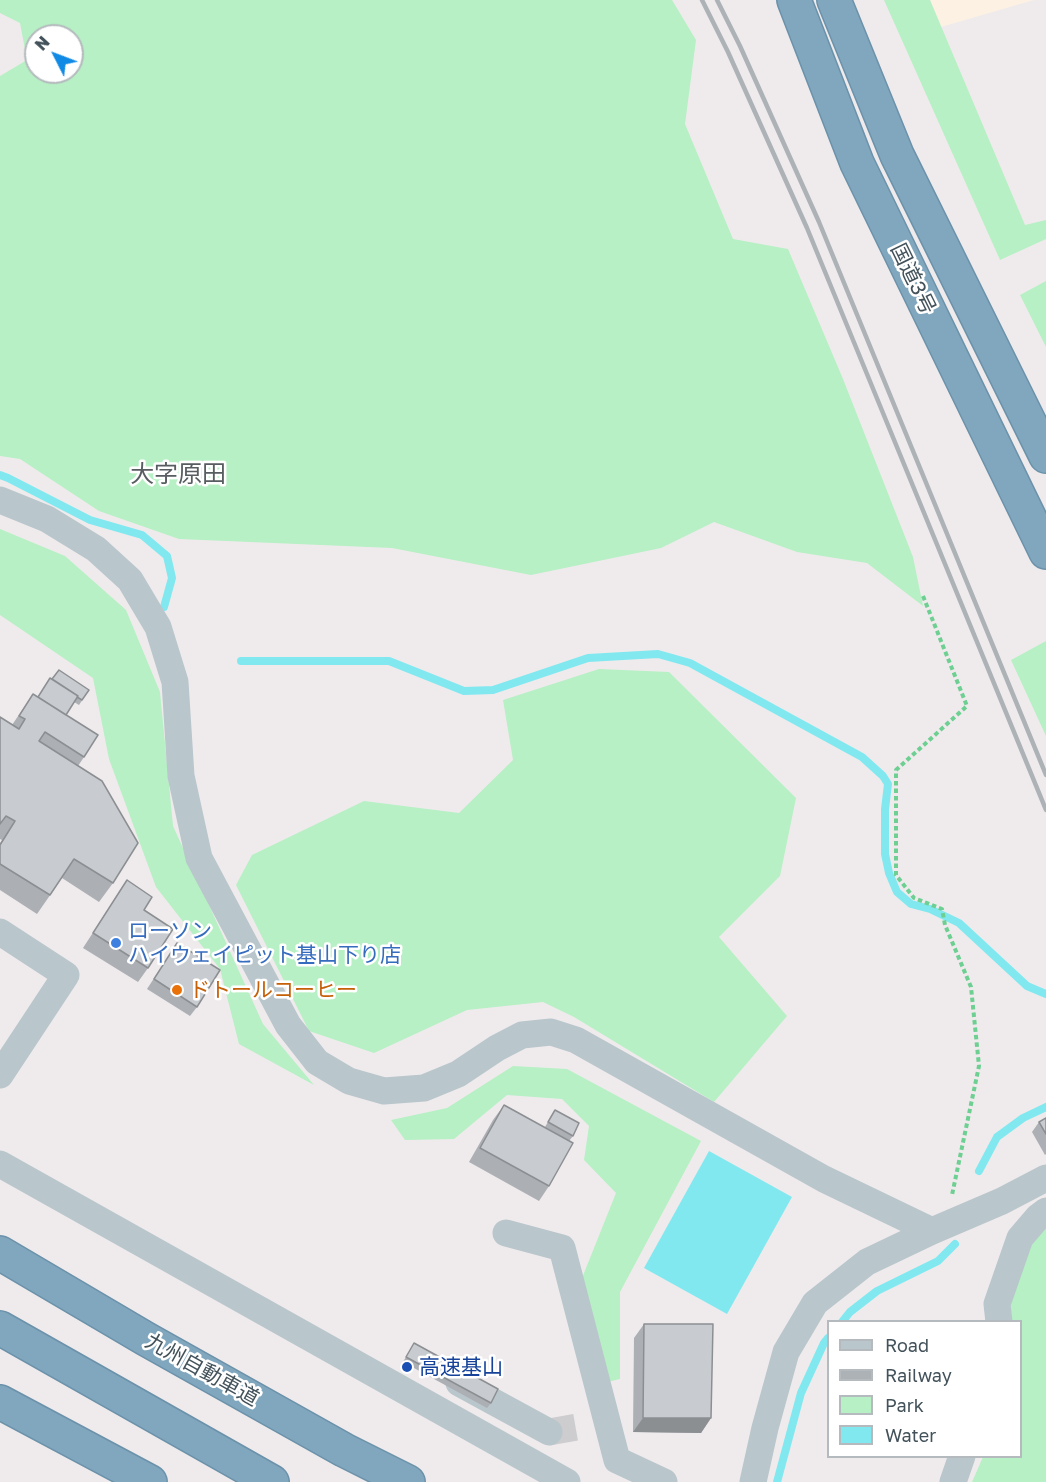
<!DOCTYPE html>
<html>
<head>
<meta charset="utf-8">
<style>
	body { margin:0 }
	#map { position:relative; width:1046px; height:1482px; overflow:hidden; background:#efebec; font-family:"Golos Text",sans-serif }
	canvas { display:block }
	.legend { position:absolute; left:827px; top:1320px; width:195px; height:138px; box-sizing:border-box; background:#fff; border:2px solid #b4babd; margin:0; padding:8px 10px; list-style:none; font-size:18px; color:#43525a }
	.legend li { display:flex; align-items:center; gap:12px; height:30px }
	.legend b { width:30px; border:2px solid #b4babd }
	.north { position:absolute; left:24px; top:24px; width:60px; height:60px; box-sizing:border-box; background:#fff; border:2px solid #b4babd; border-radius:50%; rotate:312deg; font-size:16px; font-weight:700; line-height:24px; text-align:center; color:#43525a }
	.north::after { content:''; display:block; margin:auto; width:21px; height:27px; background:#108ae4; clip-path:polygon(50% 0,100% 100%,50% 72%,0 100%) }
</style>
</head>
<body>
<div id="map">
<canvas width="1046" height="1482"></canvas>
<ul class="legend">
<li><b style="height:8px;background:#b9c6cc"></b>Road</li>
<li><b style="height:8px;background:#adb2b7"></b>Railway</li>
<li><b style="height:16px;background:#b6f0c4"></b>Park</li>
<li><b style="height:16px;background:#81e8f0"></b>Water</li>
</ul>
<div class="north">N</div>
</div>
<script>
const ctx = document.querySelector('canvas').getContext('2d');
ctx.lineJoin = 'round';
function fillPath(path, color) { ctx.fillStyle = color; ctx.fill(path, 'evenodd'); }
const shape = rows => new Path2D(rows.map(r => 'M' + r).join(''));
function trace(path, color, width, dash) { ctx.strokeStyle = color; ctx.lineWidth = width; ctx.lineCap = dash ? 'butt' : 'round'; ctx.setLineDash(dash || []); ctx.stroke(path); }
function drawText(font, color, halo, rows, align = 'center') {
  ctx.font = font + ' "Golos Text","Noto Sans JP",sans-serif'; ctx.lineWidth = 5; ctx.setLineDash([]); ctx.textBaseline = 'middle'; ctx.strokeStyle = halo; ctx.fillStyle = color; for (const [text, x, y, turn = 0] of rows) {
    ctx.save(); ctx.translate(x, y); ctx.rotate((+turn || 0) * Math.PI / 180); ctx.textAlign = isNaN(turn) ? turn : align; if (halo) ctx.strokeText(text, 0, 0); ctx.fillText(text, 0, 0); ctx.restore();
  }
}
fillPath(shape([
	[930,0,1034,0,941,27]
]), '#fcf1e2');
fillPath(shape([
	[0,0,672,0,696,40,685,124,733,239,788,249,843,379,913,557,923,606,867,563,797,552,714,522,661,548,531,575,392,548,179,539,99,511,20,459,0,456,0,76,27,60,20,23,0,13],
	[36,36,72,36,72,72,36,72],
	[884,0,930,0,1025,225,1046,220,1046,239,1000,260],
	[1046,281,1046,347,1020,295],
	[0,529,65,556,126,610,160,692,173,826,263,1024,314,1085,239,1044,220,969,156,887,109,759,93,678,0,615],
	[1046,641,1046,736,1011,660],
	[599,669,669,672,796,798,780,876,719,937,787,1016,714,1102,574,1017,543,1002,467,1010,374,1053,309,1031,236,885,252,855,364,801,459,813,513,760,503,700],
	[513,1066,567,1069,701,1141,620,1292,620,1379,590,1386,580,1283,616,1193,584,1160,589,1126,562,1099,507,1095,454,1139,405,1140,391,1120,447,1108],
	[1046,1225,1046,1482,972,1482,983,1457,1020,1456,1020,1322,1009,1321,1007,1305,1030,1237]
]), '#b6f0c4');
fillPath(shape([
	[709,1151,792,1197,727,1314,644,1268]
]), '#81e8f0');
trace(shape([
	[0,475,8,478,90,520,142,535,167,556,172,578,164,607],
	[241,661,389,661,464,691,493,690,588,658,658,654,690,663,862,757,883,776,888,784,885,809,885,854,889,873,897,892,911,904,930,909,959,923,1027,986,1046,994],
	[979,1171,997,1137,1023,1118,1046,1107],
	[842,1322,850,1312,877,1291,938,1261,955,1244],
	[777,1482,801,1393,824,1343,828,1338]
]), '#81e8f0', 8);
trace(shape([
	[549,1432,583,1426]
]), '#cdcccf', 27, [27, 14]);
const highway = shape([
	[794,0,857,163,1046,552],
	[834,0,897,155,1046,456],
	[0,1253,146,1339,344,1450,408,1482],
	[0,1328,272,1482],
	[0,1402,150,1482]
]);
trace(highway, '#6b92aa', 36);
trace(shape([
	[923,596,967,706,896,770,896,875,914,898,942,909,945,925,971,987,979,1066,952,1195]
]), '#6dcf91', 4, [4.5, 3]);
trace(shape([
	[0,500,47,519,96,549,130,580,158,627,175,682,181,776,199,858,288,1025,317,1062,349,1081,384,1091,424,1088,458,1074,497,1048,522,1035,551,1032,576,1040,824,1179,932,1231],
	[0,932,66,975,0,1075],
	[0,1164,567,1482],
	[506,1233,562,1248,617,1460,664,1482],
	[999,1322,997,1304,1020,1238,1038,1217,1046,1211],
	[459,1383,549,1432],
	[753,1482,765,1428,786,1352,815,1303,867,1262,932,1231,1002,1201,1046,1178],
	[953,1482,962,1456]
]), '#b9c6cc', 27);
trace(highway, '#80a7be', 33);
trace(shape([
	[702,0,728,52,807,228,1046,810],
	[717,0,740,46,819,222,1046,775]
]), '#adb2b7', 4.5);
fillPath(shape([
	[50,678,89,690,79,705,74,702,66,715,84,757,78,766,113,883,99,902,62,878,37,914,0,890,0,843,2,840,0,839,0,717,12,725,33,694,38,697],
	[127,880,144,910,148,968,138,982,83,948],
	[177,943,197,1007,190,1016,147,989],
	[504,1105,549,1186,539,1201,469,1162,493,1120],
	[555,1110,573,1136,569,1141,545,1127],
	[1046,1118,1046,1154,1045,1155,1032,1132,1039,1122],
	[644,1324,711,1418,701,1433,633,1432,634,1338],
	[414,1343,491,1403,487,1408,403,1362]
]), '#acafb4');
fillPath(shape([
	[643,1418,711,1418,701,1433,633,1432]
]), '#8c8f92');
const building = shape([
	[59,670,89,690,82,700,77,697,78,696,52,679,59,670],
	[50,678,78,696,66,715,38,697,50,678],
	[33,694,98,735,84,757,45,732,39,741,102,781,138,843,113,883,74,859,50,895,0,864,0,845,15,821,6,816,0,824,0,717,19,729,25,719,19,716,33,694],
	[127,880,152,897,144,910,173,929,148,968,93,933,127,880],
	[177,943,220,970,197,1007,154,979,177,943],
	[504,1105,573,1143,549,1186,480,1148,504,1105],
	[555,1110,579,1123,573,1136,548,1122,555,1110],
	[1046,1118,1046,1134,1039,1122,1046,1118],
	[644,1324,713,1324,711,1418,643,1418,644,1324],
	[414,1343,498,1389,491,1403,406,1357,414,1343]
]);
fillPath(building, '#c8ccd1');
trace(building, '#8c8f92', 1.5);
for (const [x, y, r, color] of [
	[116,943,6,"#3f7fe0"],
	[177,990,6,"#e8710a"],
	[407,1367,6,"#1a4fb4"]
]) { const dot = new Path2D(); dot.arc(x, y, r, 0, 2 * Math.PI); ctx.fillStyle = color; ctx.fill(dot); trace(dot, '#fff', 2); }
drawText('21px', '#43525a', '#fff', [
	["国道3号",913,279,64],
	["九州自動車道",202,1370,29]
]);
drawText('21px', '#366cbe', '#fff', [
	["ローソン",128,931],
	["ハイウェイピット基山下り店",128,955]
], 'left');
drawText('21px', '#c56008', '#fff', [
	["ドトールコーヒー",189,990]
], 'left');
drawText('21px', '#164399', '#fff', [
	["高速基山",419,1367]
], 'left');
drawText('24px', '#585d61', '#fff', [
	["大字原田",178,474]
]);
</script>
</body>
</html>
